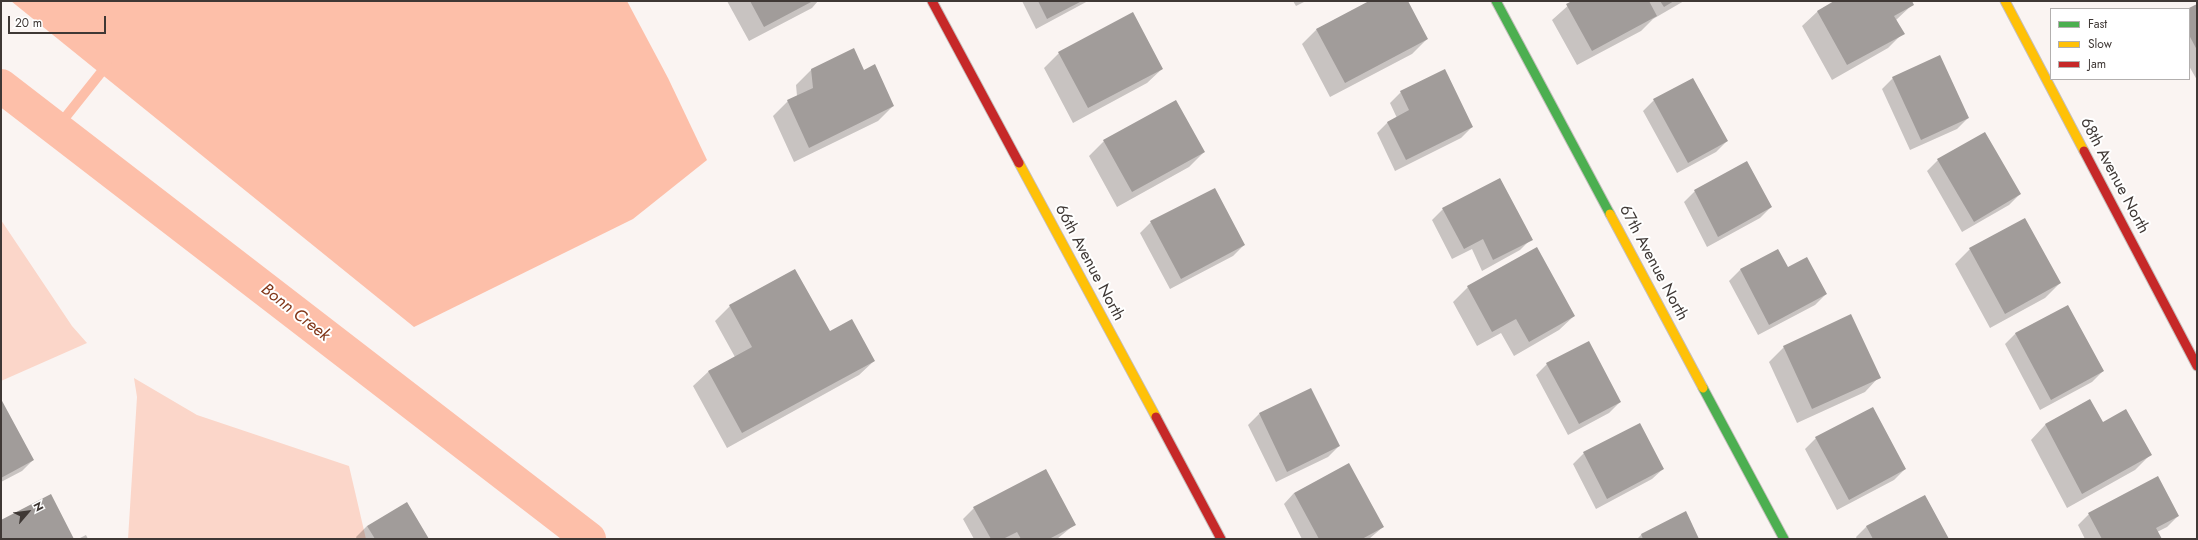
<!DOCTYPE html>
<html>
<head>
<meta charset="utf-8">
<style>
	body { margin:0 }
	#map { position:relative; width:2198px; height:540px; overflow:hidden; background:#faf4f2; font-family:Jost,sans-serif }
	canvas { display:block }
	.frame { position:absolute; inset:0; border:2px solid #3f3835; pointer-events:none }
	.legend { position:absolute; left:2050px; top:8px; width:140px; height:72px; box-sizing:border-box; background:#fff; border:1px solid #b2afae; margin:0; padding:5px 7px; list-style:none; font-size:12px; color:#3f3835 }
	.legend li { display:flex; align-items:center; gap:8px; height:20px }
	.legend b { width:20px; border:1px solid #b2afae }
	.north { position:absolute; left:8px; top:492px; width:40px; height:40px; -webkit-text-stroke:3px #fff; paint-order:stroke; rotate:62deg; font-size:11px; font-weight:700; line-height:16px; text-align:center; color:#3f3835 }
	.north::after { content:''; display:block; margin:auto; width:14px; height:18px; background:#3f3835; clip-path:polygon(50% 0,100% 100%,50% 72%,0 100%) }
	.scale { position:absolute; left:8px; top:16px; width:98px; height:18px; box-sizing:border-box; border:2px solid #3f3835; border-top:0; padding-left:5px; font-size:12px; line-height:14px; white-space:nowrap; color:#3f3835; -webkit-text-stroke:3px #fff; paint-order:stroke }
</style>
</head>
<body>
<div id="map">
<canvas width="2198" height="540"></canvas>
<div class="frame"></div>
<ul class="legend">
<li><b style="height:5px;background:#4caf50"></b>Fast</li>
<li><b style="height:5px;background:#ffc107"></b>Slow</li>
<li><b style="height:5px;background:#c62828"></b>Jam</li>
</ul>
<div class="north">N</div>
<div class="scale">20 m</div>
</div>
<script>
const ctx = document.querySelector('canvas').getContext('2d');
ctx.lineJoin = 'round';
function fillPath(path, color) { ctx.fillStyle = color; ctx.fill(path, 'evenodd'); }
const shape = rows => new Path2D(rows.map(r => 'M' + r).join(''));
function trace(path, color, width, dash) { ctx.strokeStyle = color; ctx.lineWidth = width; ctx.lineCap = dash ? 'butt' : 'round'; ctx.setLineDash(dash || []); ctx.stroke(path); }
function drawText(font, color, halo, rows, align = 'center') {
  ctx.font = font + ' Jost,sans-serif'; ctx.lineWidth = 4; ctx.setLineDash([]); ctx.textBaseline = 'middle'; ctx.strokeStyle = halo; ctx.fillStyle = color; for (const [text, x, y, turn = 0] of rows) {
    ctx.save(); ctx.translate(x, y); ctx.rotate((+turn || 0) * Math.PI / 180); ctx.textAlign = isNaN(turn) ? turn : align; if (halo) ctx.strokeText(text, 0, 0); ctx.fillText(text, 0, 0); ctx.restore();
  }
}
fillPath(shape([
	[1,220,72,326,87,343,1,381],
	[134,378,197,415,349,466,366,539,128,539,137,397]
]), '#fbd6c9');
fillPath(shape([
	[11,1,627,1,668,78,707,160,633,219,414,327]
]), '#fdbfa9');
fillPath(shape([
	[727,1,818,1,812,8,749,41],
	[1022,1,1088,1,1036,29],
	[1293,1,1306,1,1296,6],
	[1371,1,1407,1,1427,39,1412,54,1330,97,1302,44,1317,29],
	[1570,1,1684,1,1653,19,1641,31,1577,65,1552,20,1571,3],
	[1837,1,1911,1,1912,5,1896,20,1903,33,1888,48,1832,80,1802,26,1817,12],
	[2197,5,2197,80,2189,66,2189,9],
	[1059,53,1162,69,1147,83,1073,123,1044,68],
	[811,70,864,71,893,106,878,121,794,162,773,116,788,101,797,96,796,85],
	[1893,78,1968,118,1957,129,1910,150,1882,89],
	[1401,92,1472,127,1461,138,1395,171,1377,133,1388,122,1397,118,1390,103],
	[1654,100,1727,141,1716,152,1677,173,1643,111],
	[1104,141,1204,152,1189,167,1117,207,1089,156],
	[1938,160,2020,194,2009,205,1962,232,1927,171],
	[1500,179,1531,239,1520,250,1482,271,1472,249,1452,259,1432,220,1443,209],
	[1695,191,1771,207,1760,218,1707,247,1684,202],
	[1151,222,1244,245,1233,256,1170,289,1140,233],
	[1970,249,2060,283,2045,298,1990,328,1955,264],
	[1778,250,1788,269,1826,294,1815,305,1758,335,1729,281,1740,270],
	[1468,287,1574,316,1559,330,1514,356,1501,333,1477,346,1453,302],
	[730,306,829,332,874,361,859,375,727,448,693,386,708,372,735,357,715,321],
	[2016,333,2103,371,2092,382,2040,410,2005,344],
	[1784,347,1879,377,1865,392,1797,423,1769,362],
	[1547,364,1620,402,1609,413,1568,435,1536,375],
	[1,401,33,460,22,471,1,482],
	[1259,414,1339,446,1328,457,1276,482,1248,425],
	[2103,423,2150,455,2135,470,2067,508,2031,440,2045,425],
	[1816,438,1905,469,1894,480,1837,510,1805,449],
	[1584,453,1663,469,1652,479,1596,509,1573,464],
	[1294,493,1383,527,1369,539,1302,539,1284,504],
	[974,508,1074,525,1057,539,974,539,963,519],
	[2089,514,2178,516,2167,527,2157,532,2161,539,2085,539,2078,525],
	[367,526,428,539,357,539,356,537],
	[1867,526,1948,539,1857,539,1856,537],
	[86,535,88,539,78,539],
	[1641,535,1698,539,1637,539]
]), '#0003');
trace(shape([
	[56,129,107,65]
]), '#fdbfa9', 10);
trace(shape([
	[1,86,589,539]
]), '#fdbfa9', 34);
fillPath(shape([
	[750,1,813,1,764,27],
	[1038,1,1082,1,1047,19],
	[1369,1,1408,1,1428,39,1345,83,1316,29],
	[1572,1,1649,1,1657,16,1592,51,1566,4],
	[1660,1,1674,1,1664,7],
	[1834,1,1912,1,1914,5,1894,16,1905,34,1847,65,1817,11],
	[2197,4,2197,50,2189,35,2189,8],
	[1133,12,1163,69,1088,108,1058,52],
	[854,48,864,70,875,64,894,106,809,148,787,100,813,88,811,69],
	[1940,55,1969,118,1921,140,1892,77],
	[1445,69,1473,127,1406,160,1387,122,1409,110,1400,91],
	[1693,78,1728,141,1688,163,1653,99],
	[1176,100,1205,152,1132,192,1103,140],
	[1985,132,2021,194,1974,222,1937,159],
	[1747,161,1772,207,1718,237,1694,190],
	[1500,178,1533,240,1493,260,1483,239,1464,249,1442,208],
	[1215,188,1245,245,1181,279,1150,221],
	[2025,218,2061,283,2005,314,1969,248],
	[1537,247,1575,316,1529,342,1516,319,1492,332,1467,286],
	[1778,249,1788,267,1807,257,1827,294,1769,325,1740,269],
	[795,269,830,331,852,319,875,361,742,433,708,371,752,347,729,305],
	[2068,305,2104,371,2051,400,2015,333],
	[1851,314,1881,378,1812,409,1783,346],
	[1589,341,1621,402,1579,424,1546,363],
	[1311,388,1340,446,1287,472,1259,413],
	[1,399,34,460,1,478],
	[2090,399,2103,422,2126,409,2152,455,2082,494,2045,424],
	[1873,407,1906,469,1849,500,1815,437],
	[1640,423,1664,469,1607,499,1583,452],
	[1349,463,1384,527,1362,539,1319,539,1294,493],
	[1046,469,1076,525,1049,539,1021,539,1017,532,1003,539,991,539,973,507],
	[2158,476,2179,516,2156,528,2162,539,2102,539,2088,513],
	[51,494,74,539,1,539,1,520],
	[1925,495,1949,539,1873,539,1866,526],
	[407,502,429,539,375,539,367,526],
	[1686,511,1699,539,1643,539,1641,534]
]), '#a19c9a');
const fast = shape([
	[1496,1,1610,214],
	[1703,388,1784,539]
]);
const slow = shape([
	[2005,1,2084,151],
	[1019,163,1156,417],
	[1610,214,1703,388]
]);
const jam = shape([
	[932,1,1019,163],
	[2084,151,2197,366],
	[1156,417,1221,539]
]);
trace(fast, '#c5bfbd', 11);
trace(slow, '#c5bfbd', 11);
trace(jam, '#c5bfbd', 11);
trace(fast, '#4caf50', 9);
trace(slow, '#ffc107', 9);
trace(jam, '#c62828', 9);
drawText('16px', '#3f3835', '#fff', [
	["68th Avenue North",2114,176,62],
	["66th Avenue North",1089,263,62],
	["67th Avenue North",1653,263,62]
]);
drawText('italic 17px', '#82371a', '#fff', [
	["Bonn Creek",295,313,38]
]);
</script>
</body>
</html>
